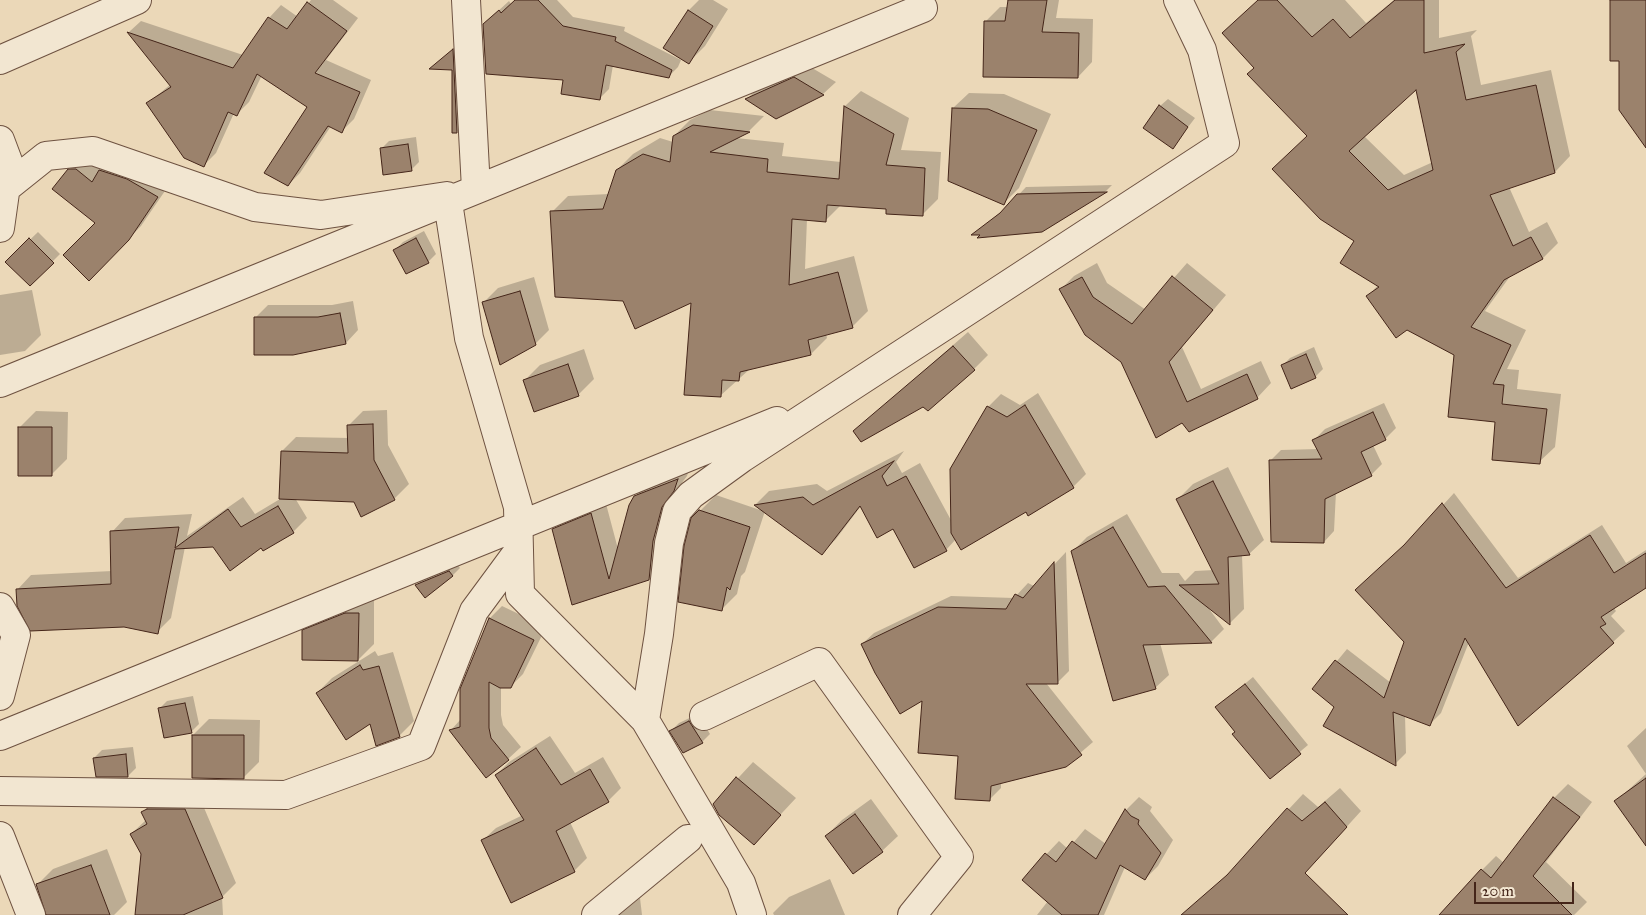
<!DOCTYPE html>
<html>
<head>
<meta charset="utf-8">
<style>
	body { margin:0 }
	#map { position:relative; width:1646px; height:915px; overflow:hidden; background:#ebd8b8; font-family:"IM FELL Great Primer",serif }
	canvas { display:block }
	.scale { position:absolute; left:1474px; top:882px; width:100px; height:22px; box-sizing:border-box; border:2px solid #442519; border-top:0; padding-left:6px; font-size:15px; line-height:18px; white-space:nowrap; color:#442519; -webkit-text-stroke:4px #f2e6d1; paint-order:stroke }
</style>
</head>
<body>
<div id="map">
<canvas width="1646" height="915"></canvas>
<div class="scale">20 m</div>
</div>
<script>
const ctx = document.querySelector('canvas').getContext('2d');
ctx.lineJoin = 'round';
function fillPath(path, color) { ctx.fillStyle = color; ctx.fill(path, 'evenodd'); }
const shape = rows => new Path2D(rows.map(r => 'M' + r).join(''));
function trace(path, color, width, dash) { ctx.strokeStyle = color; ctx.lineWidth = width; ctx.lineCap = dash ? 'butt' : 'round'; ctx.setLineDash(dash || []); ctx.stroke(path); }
fillPath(shape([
	[311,0,333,0,358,18,326,60,371,80,354,119,342,131,331,126,300,173,288,185,309,107,262,75,249,102,237,114,234,113,216,153,204,165,148,103,171,84,129,32,141,21,243,55,269,18,281,5,298,17],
	[515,0,557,0,573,17,625,27,624,31,681,60,678,67,668,77,613,65,609,89,599,99,565,78,484,24,509,1,511,4],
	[699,0,713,0,728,9,705,46,689,62,665,47,689,10],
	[1010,0,1059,0,1056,18,1093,19,1092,62,1078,77,985,22,1000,7,1009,7],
	[1259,0,1345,0,1366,23,1394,0,1439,0,1439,38,1477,30,1471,36,1481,85,1551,70,1570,156,1555,172,1509,187,1529,232,1547,222,1558,243,1543,258,1511,275,1485,311,1526,330,1507,369,1519,370,1517,389,1561,394,1555,447,1539,462,1496,421,1456,354,1368,296,1378,285,1308,135,1255,68],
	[1416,87,1433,162,1404,175,1364,136],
	[460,43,465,124,457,132,454,69,439,62],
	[807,65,836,82,823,94,776,117,747,99,759,87],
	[861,91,909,118,901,150,941,152,938,199,922,215,887,208,841,205,825,221,807,219,805,269,854,256,868,311,852,327,826,334,827,338,811,354,751,368,720,396,693,301,624,299,552,212,568,196,609,194,617,170,633,154,660,138,673,142,674,136,690,120,710,110,764,116,749,131,736,138,784,143,782,156,841,162,845,106],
	[969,93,1004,94,1051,114,1019,188,1003,204,953,108],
	[1168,99,1195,118,1173,147,1160,106],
	[416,137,419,162,411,170,381,149,389,141],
	[82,158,169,185,141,226,89,279,97,223,69,170],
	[1112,185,1106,191,1041,231,974,234,1007,207,1026,187],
	[424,231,436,254,428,262,395,250,403,242],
	[38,232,60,254,30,284,7,262],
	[1097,263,1107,283,1146,310,1187,263,1226,295,1182,347,1201,389,1261,361,1271,383,1257,398,1189,430,1122,361,1060,290,1074,276],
	[534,277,549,330,535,344,483,303,498,288],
	[32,290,41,335,25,351,0,355,0,295],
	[353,301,358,330,346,343,255,318,268,305,332,305],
	[968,332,988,355,974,369,924,405,855,431],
	[1314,347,1323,369,1316,376,1292,387,1282,366,1290,358],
	[584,349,594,379,578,395,524,381,540,365],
	[1038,393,1086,474,1073,487,1026,510,956,539,946,550,893,527,861,506,836,539,822,553,765,511,745,572,741,576,737,594,721,610,700,511,716,495,763,511,756,504,769,491,817,484,827,491,904,451,896,462,902,473,920,463,952,522,951,469,988,407,1001,394,1020,405],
	[1384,403,1396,428,1385,439,1373,445,1382,464,1371,475,1336,492,1334,531,1324,542,1270,461,1281,450,1318,449,1314,440,1325,429],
	[387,410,388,445,409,484,394,499,295,498,307,518,293,532,262,546,185,547,171,618,157,632,18,589,31,575,112,571,112,532,125,518,192,514,187,536,243,497,255,514,280,499,282,451,296,437,349,438,349,425,363,411],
	[36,411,68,412,67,459,51,475,20,427],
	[690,467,687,476,675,492,667,527,663,565,648,579,573,604,554,529,567,516,605,500,618,549,635,497,649,482],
	[1228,467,1264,540,1249,554,1242,555,1244,609,1230,623,1207,606,1224,629,1211,642,1160,643,1169,675,1155,688,1073,551,1087,537,1127,514,1162,573,1179,573,1185,581,1195,571,1214,570,1178,499,1193,484],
	[1454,493,1518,578,1602,525,1626,563,1646,550,1646,586,1613,607,1616,611,1611,616,1625,631,1613,642,1469,642,1441,713,1430,724,1405,715,1406,753,1395,764,1335,706,1314,689,1347,649,1391,683,1405,642,1411,540],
	[1066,552,1069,671,1057,683,1046,683,1093,742,1065,766,1001,782,1001,788,989,800,924,699,862,644,874,633,951,596,1014,598,1028,583,1034,586],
	[457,564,460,568,452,576,417,585,424,577],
	[374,598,374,644,358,660,304,631,320,615],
	[502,606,546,627,523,674,511,686,501,686,501,715,503,725,521,747,508,759,451,730,461,719,461,689,490,618],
	[375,651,378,656,393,652,414,721,399,736,317,693,332,678],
	[1253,677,1308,745,1270,777,1217,707],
	[193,696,199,724,191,732,159,709,167,701],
	[698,714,710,734,702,742,671,731,679,723],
	[209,719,260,720,259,762,243,778,193,735],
	[1646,728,1646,844,1616,801,1646,774,1627,746],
	[550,736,575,773,603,757,621,788,608,801,570,822,587,858,574,871,483,840,496,828,523,815,496,775,509,762],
	[133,747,136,768,128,776,96,774,94,758,102,750],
	[753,762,796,798,754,843,714,804],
	[1568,784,1592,802,1546,862,1587,902,1574,915,1460,915,1482,870,1496,856,1504,863,1554,798],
	[1340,788,1361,811,1313,864,1258,842,1303,794,1318,807],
	[199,796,236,883,222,897,223,915,137,915,143,853,131,834,146,820,142,813,156,799],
	[1139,797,1152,807,1150,811,1173,840,1158,866,1145,879,1125,867,1104,915,1037,915,1048,901,1023,879,1059,841,1068,849,1085,829,1106,844,1126,810],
	[871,799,898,836,882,851,826,836,842,820],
	[107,849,127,902,114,915,47,915,37,885,53,869],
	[830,879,845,915,774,915,773,913,789,897],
	[640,898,642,915,617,915,622,913]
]), '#0003');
const building = shape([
	[515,0,538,0,563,26,616,37,615,41,672,70,669,78,606,65,600,100,561,94,563,80,486,74,483,24,499,10,501,13,515,0],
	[1008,0,1047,0,1042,32,1079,33,1078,78,983,77,984,21,1005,21,1008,0],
	[1258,0,1277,0,1312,37,1333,19,1350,38,1395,0,1424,0,1424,53,1465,44,1456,52,1466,100,1536,85,1555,173,1490,195,1513,246,1531,237,1543,259,1504,280,1471,327,1511,345,1493,384,1504,385,1502,404,1547,409,1540,464,1492,460,1495,422,1448,417,1454,355,1407,330,1396,338,1366,296,1379,287,1340,263,1354,241,1320,219,1272,169,1307,136,1247,74,1254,68,1222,33,1258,0],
	[1416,90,1433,170,1388,190,1349,151,1416,90],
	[1610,0,1646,0,1646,148,1619,110,1619,61,1610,61,1610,0],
	[307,2,347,31,315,73,360,92,342,133,328,126,288,186,264,173,307,107,257,74,237,116,228,112,204,167,184,158,146,103,171,87,127,32,233,68,268,17,287,29,307,2],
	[688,10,713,26,689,64,663,48,688,10],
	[453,49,457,133,452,133,452,70,429,69,453,49],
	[794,77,824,95,776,119,745,99,794,77],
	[1159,105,1188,127,1173,149,1143,128,1159,105],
	[844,106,894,134,886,165,925,168,923,216,886,214,886,209,827,205,826,222,792,219,789,285,838,272,853,328,808,340,811,355,740,372,739,381,722,380,721,397,684,395,691,303,635,329,623,301,555,297,550,211,603,209,616,170,643,154,670,162,673,136,693,125,750,132,710,152,768,159,767,172,839,179,844,106],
	[952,108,988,109,1037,130,1004,205,948,181,952,108],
	[408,144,412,171,383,175,380,148,408,144],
	[68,169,76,169,92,182,99,170,127,179,158,197,129,240,89,281,63,255,95,223,52,189,68,169],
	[1107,192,1042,232,977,238,980,235,971,235,1000,213,1017,194,1107,192],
	[29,238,54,263,30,286,5,262,29,238],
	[416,238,429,263,406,274,393,250,416,238],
	[1172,276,1213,310,1169,362,1187,402,1247,374,1258,399,1189,432,1182,423,1156,438,1121,362,1085,335,1059,289,1082,277,1093,297,1132,324,1172,276],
	[520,291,536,345,500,365,482,302,520,291],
	[340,313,346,344,293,355,254,355,254,317,318,317,340,313],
	[953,346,975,370,928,411,923,407,861,442,853,431,953,346],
	[1306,354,1316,378,1291,389,1281,365,1306,354],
	[568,364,579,396,534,412,523,380,568,364],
	[1025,405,1074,488,1028,516,1026,512,961,550,951,533,950,469,987,406,1007,417,1025,405],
	[1373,412,1386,440,1361,452,1372,476,1325,499,1324,543,1271,542,1269,460,1322,459,1312,440,1373,412],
	[373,424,374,460,395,500,361,517,354,502,279,499,281,451,348,453,347,425,373,424],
	[18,427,52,427,52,476,18,476,18,427],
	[894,461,882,476,887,486,906,476,947,551,914,568,893,529,877,538,860,506,822,555,754,505,803,497,813,505,894,461],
	[678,479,674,491,662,507,653,541,649,580,572,605,552,529,591,513,609,579,629,505,634,496,678,479],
	[1213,481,1250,555,1228,557,1230,625,1179,585,1219,584,1176,499,1213,481],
	[1442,503,1506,588,1590,535,1614,573,1646,553,1646,588,1601,617,1606,624,1600,627,1614,643,1518,726,1465,638,1430,726,1393,712,1396,766,1323,726,1334,707,1312,689,1335,660,1384,698,1404,642,1355,590,1404,545,1442,503],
	[278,506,294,533,263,551,261,548,230,571,213,547,175,549,158,634,124,627,30,631,17,606,16,589,111,584,110,531,179,527,175,548,228,509,241,527,278,506],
	[699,510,750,527,730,590,727,587,722,611,678,602,684,546,691,518,699,510],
	[1113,527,1148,587,1165,586,1212,643,1143,645,1156,689,1113,701,1071,551,1113,527],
	[1054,562,1058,684,1026,684,1082,755,1066,767,991,786,990,801,955,799,958,756,918,753,922,701,900,714,875,673,861,644,938,607,1006,609,1015,594,1023,598,1054,562],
	[449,571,453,576,425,598,415,585,449,571],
	[345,613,359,613,358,661,302,660,302,630,345,613],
	[489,618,534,640,511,688,500,688,489,682,489,728,491,738,509,760,486,778,449,730,460,727,460,689,489,618],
	[360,665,363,670,379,666,400,737,376,746,370,724,346,740,316,693,360,665],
	[1245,684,1301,754,1270,779,1232,734,1235,732,1215,707,1245,684],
	[185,703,192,733,164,738,158,708,185,703],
	[689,721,703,743,683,753,669,731,689,721],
	[192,735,244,735,244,779,192,778,192,735],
	[536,748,561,785,590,769,609,802,556,831,575,872,511,903,481,840,524,820,495,775,536,748],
	[126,754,128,777,96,777,93,758,126,754],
	[736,777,781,815,754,845,719,815,713,804,736,777],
	[1646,778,1646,846,1614,801,1646,778],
	[1553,797,1580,817,1533,876,1572,915,1439,915,1481,869,1491,878,1553,797],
	[1325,802,1347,827,1305,873,1348,915,1181,915,1227,875,1287,808,1302,821,1325,802],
	[147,809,185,809,223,898,183,915,135,915,141,854,130,834,147,824,141,812,147,809],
	[1125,809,1131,816,1139,820,1138,824,1161,853,1145,880,1120,865,1098,915,1062,915,1022,880,1045,853,1056,862,1072,841,1096,859,1125,809],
	[855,814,883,852,853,874,825,836,855,814],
	[91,865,110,915,46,915,36,884,91,865]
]);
fillPath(building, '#9b826c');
trace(building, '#442519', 1);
const minor = shape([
	[466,0,476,189],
	[0,60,137,0],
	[0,140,9,164,0,228],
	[9,164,6,188,46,156,93,151,255,207,321,215,447,196,469,338,518,507,520,594,645,720,741,883,752,915],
	[0,383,923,8],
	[0,607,16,635,0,696],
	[704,716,819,662,959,857,912,915],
	[645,720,659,634,669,543,677,511,691,495,742,458,1225,143,1202,50,1178,0],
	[0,736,777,421],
	[0,791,286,795,421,746,474,611,519,550],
	[0,836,31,915],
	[596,915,688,839]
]);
trace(minor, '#6e5241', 30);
trace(minor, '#f2e6d1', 28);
</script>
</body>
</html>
